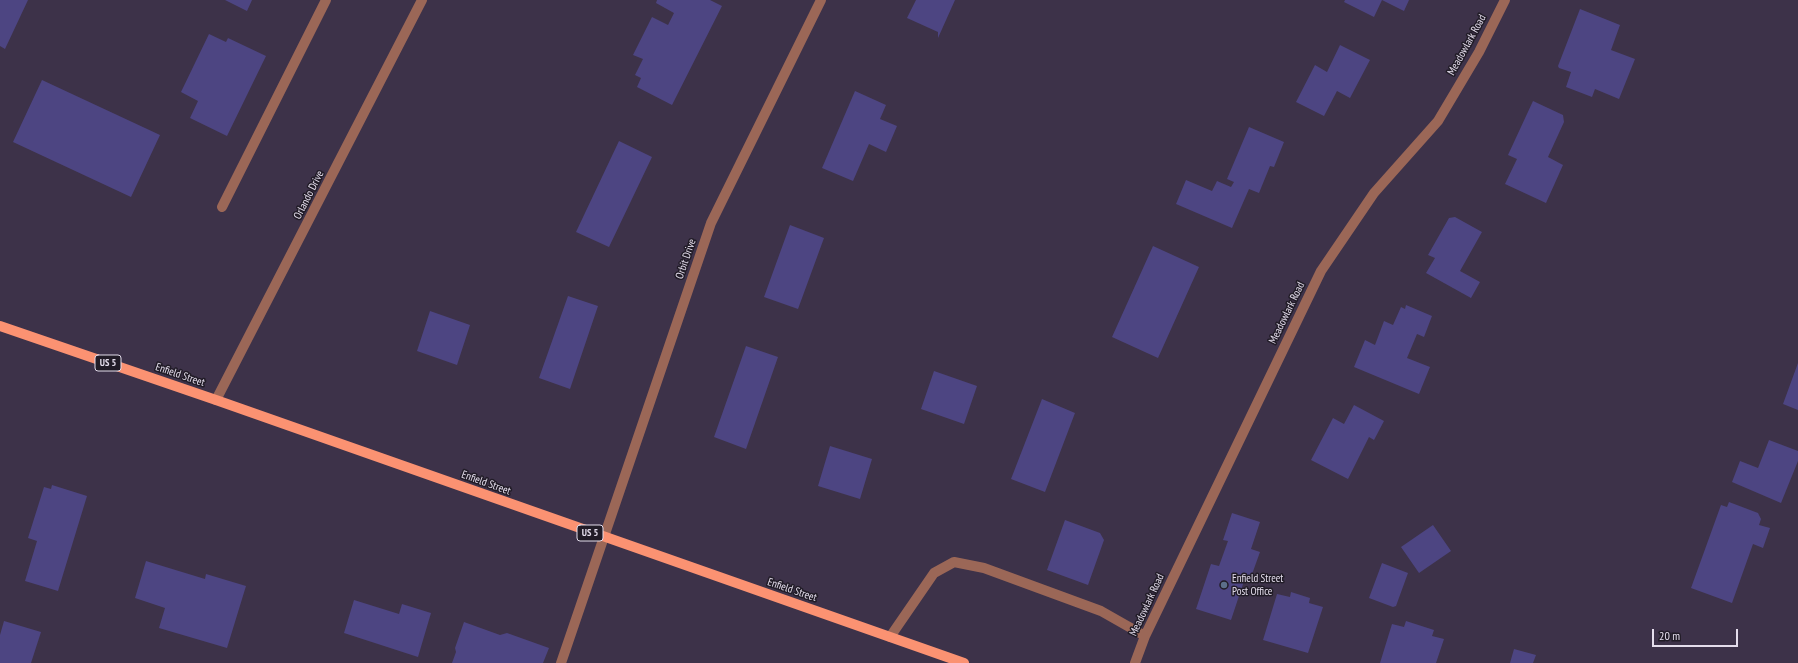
<!DOCTYPE html>
<html>
<head>
<meta charset="utf-8">
<style>
	body { margin:0 }
	#map { position:relative; width:1798px; height:663px; overflow:hidden; background:#3d3249; font-family:"PT Sans Narrow",sans-serif }
	canvas { display:block }
	.scale { position:absolute; left:1652px; top:629px; width:86px; height:18px; box-sizing:border-box; border:2px solid #e4ddec; border-top:0; padding-left:5px; font-size:12px; line-height:14px; white-space:nowrap; color:#e4ddec; -webkit-text-stroke:3px #211c27; paint-order:stroke }
</style>
</head>
<body>
<div id="map">
<canvas width="1798" height="663"></canvas>
<div class="scale">20 m</div>
</div>
<script>
const ctx = document.querySelector('canvas').getContext('2d');
ctx.lineJoin = 'round';
function fillPath(path, color) { ctx.fillStyle = color; ctx.fill(path, 'evenodd'); }
const shape = rows => new Path2D(rows.map(r => 'M' + r).join(''));
function trace(path, color, width, dash) { ctx.strokeStyle = color; ctx.lineWidth = width; ctx.lineCap = dash ? 'butt' : 'round'; ctx.setLineDash(dash || []); ctx.stroke(path); }
function drawText(font, color, halo, rows, align = 'center') {
  ctx.font = font + ' "PT Sans Narrow",sans-serif'; ctx.lineWidth = 3; ctx.setLineDash([]); ctx.textBaseline = 'middle'; ctx.strokeStyle = halo; ctx.fillStyle = color; for (const [text, x, y, turn = 0] of rows) {
    ctx.save(); ctx.translate(x, y); ctx.rotate((+turn || 0) * Math.PI / 180); ctx.textAlign = isNaN(turn) ? turn : align; if (halo) ctx.strokeText(text, 0, 0); ctx.fillText(text, 0, 0); ctx.restore();
  }
}
fillPath(shape([
	[0,0,28,0,5,49,0,46],
	[225,0,252,0,247,11],
	[657,0,710,0,722,6,672,105,637,87,641,78,635,75,643,59,633,55,652,17,668,25,674,13,656,3],
	[916,0,955,0,938,38,938,32,907,18],
	[1345,0,1409,0,1404,11,1382,0,1374,17,1344,2],
	[1580,9,1620,25,1611,50,1635,59,1619,99,1595,89,1592,97,1566,87,1571,72,1559,68,1558,66],
	[209,34,226,42,228,38,266,56,227,136,190,118,198,101,181,92],
	[1340,45,1370,60,1350,98,1337,91,1324,116,1296,102,1315,65,1327,72],
	[42,80,160,135,131,197,13,142],
	[855,91,886,105,880,119,897,126,886,152,869,144,853,181,822,168],
	[1533,101,1563,115,1564,122,1548,157,1563,165,1546,203,1505,184,1517,159,1508,155],
	[1249,127,1284,142,1274,167,1270,166,1259,193,1249,189,1232,228,1176,204,1186,180,1212,191,1217,181,1231,187,1234,182,1227,179],
	[619,141,652,157,609,247,576,232],
	[1455,217,1482,232,1460,271,1480,282,1471,298,1426,273,1435,258,1428,255,1449,218],
	[790,225,824,238,798,309,764,297],
	[1153,246,1199,267,1158,358,1112,337],
	[568,296,598,306,570,389,539,378],
	[1406,305,1432,316,1424,337,1417,334,1407,358,1430,367,1419,394,1354,367,1365,340,1375,345,1384,321,1393,325,1401,307,1405,309],
	[430,311,470,325,457,365,417,351],
	[746,346,778,357,746,449,714,437],
	[1798,363,1798,410,1783,404],
	[934,371,977,386,964,424,921,409],
	[1042,399,1075,413,1045,492,1011,479],
	[1354,405,1384,421,1374,440,1369,437,1348,479,1311,460,1333,418,1344,424],
	[1769,440,1798,451,1798,461,1781,503,1732,482,1740,461,1758,468],
	[830,446,872,459,860,499,818,486],
	[52,485,87,496,58,591,25,581,37,541,28,538,44,487,51,489],
	[1729,502,1758,513,1761,519,1759,525,1770,528,1763,548,1753,544,1732,603,1691,588,1721,505,1727,507],
	[1232,513,1260,522,1251,549,1260,552,1251,577,1246,575,1231,620,1196,609,1211,564,1219,566,1228,541,1223,540],
	[1065,520,1100,533,1104,540,1088,585,1047,570],
	[1433,525,1451,551,1419,573,1401,547],
	[146,561,205,579,206,574,246,586,227,648,159,628,165,608,135,598],
	[1382,563,1408,573,1396,606,1393,607,1369,598],
	[1291,592,1310,598,1309,603,1323,607,1308,653,1263,640,1277,594,1290,597],
	[354,600,399,614,402,604,431,613,418,657,344,633],
	[4,621,41,632,31,663,0,663,0,635],
	[1406,621,1434,630,1432,636,1444,639,1436,663,1380,663,1392,624,1404,627],
	[464,622,500,635,507,633,549,648,543,663,452,663,456,652,455,648],
	[1514,649,1536,655,1533,663,1510,663]
]), '#4d4582');
trace(shape([
	[222,207,326,0],
	[216,400,422,0],
	[890,637,934,573,954,562,984,568,1101,611,1145,636],
	[561,663,711,223,821,0],
	[1135,663,1145,636,1321,271,1374,193,1438,121,1479,52,1505,0]
]), '#9b6757', 10);
trace(shape([
	[0,326,216,400,964,663]
]), '#fb9272', 10);
for (const [x, y, r, color] of [
	[1224,585,4,"#5c6f8a"]
]) { const dot = new Path2D(); dot.arc(x, y, r, 0, 2 * Math.PI); ctx.fillStyle = color; ctx.fill(dot); trace(dot, '#211c27', 1.5); }
for (const [x, y, w] of [
	[108,363,26],
	[590,533,26]
]) { const box = new Path2D(); box.roundRect(x - w / 2, y - 8, w, 16, 3); ctx.fillStyle = '#211c27'; ctx.fill(box); trace(box, '#e4ddec', 1); }
drawText('bold 10px', '#e4ddec', null, [
	["US 5",108,363],
	["US 5",590,533]
]);
drawText('11px', '#e4ddec', '#211c27', [
	["Meadowlark Road",1467,45,-61],
	["Orlando Drive",309,195,-63],
	["Orbit Drive",686,259,-71],
	["Meadowlark Road",1287,313,-64],
	["Enfield Street",180,375,19],
	["Enfield Street",486,483,20],
	["Enfield Street",792,590,19],
	["Meadowlark Road",1147,605,-65]
]);
drawText('11px', '#e4ddec', '#211c27', [
	["Enfield Street",1232,579],
	["Post Office",1232,592]
], 'left');
</script>
</body>
</html>
